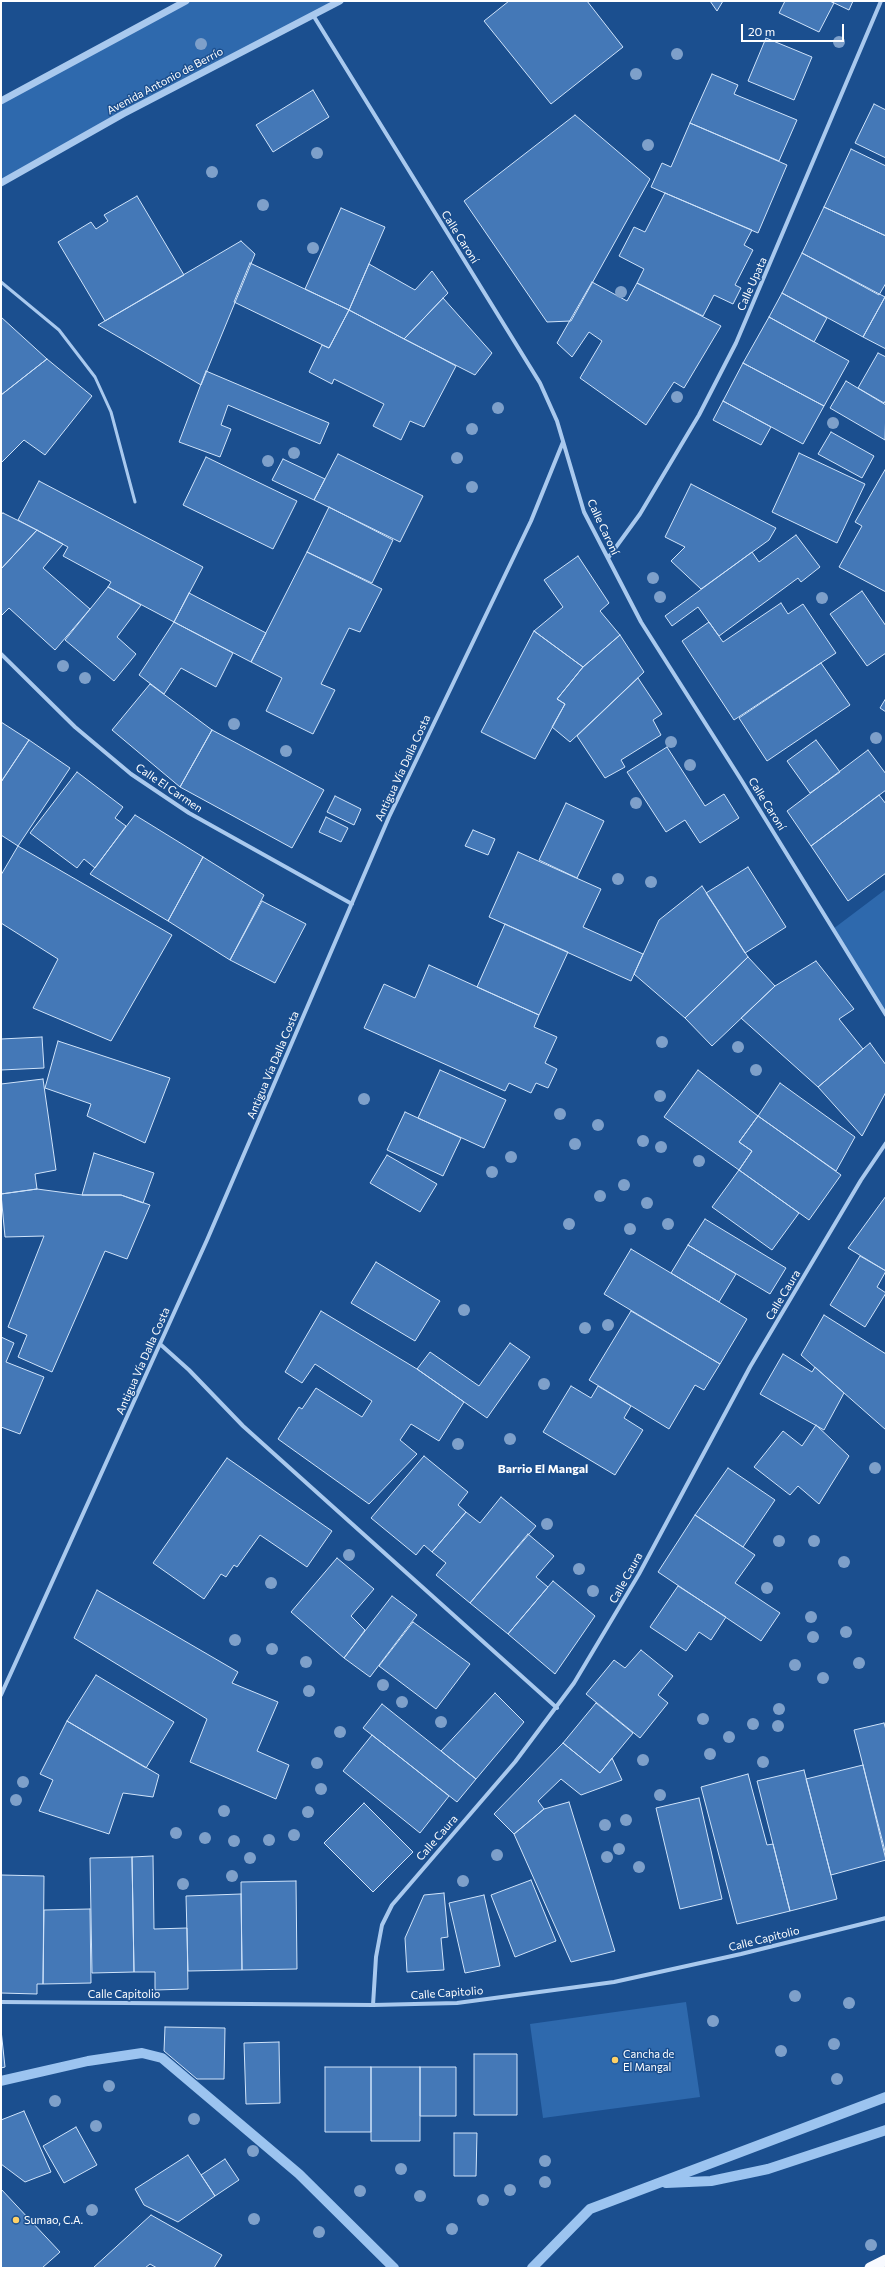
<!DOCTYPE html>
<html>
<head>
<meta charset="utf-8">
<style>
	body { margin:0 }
	#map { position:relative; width:887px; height:2269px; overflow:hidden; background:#1b4f8f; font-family:Commissioner,sans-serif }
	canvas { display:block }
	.frame { position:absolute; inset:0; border:2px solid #fff; pointer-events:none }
	.scale { position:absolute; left:741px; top:24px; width:103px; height:18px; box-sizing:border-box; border:2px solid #fff; border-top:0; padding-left:5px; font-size:12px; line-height:14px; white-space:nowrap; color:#fff; -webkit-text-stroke:3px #1b4f8f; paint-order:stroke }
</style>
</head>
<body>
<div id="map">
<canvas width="887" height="2269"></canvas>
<div class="frame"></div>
<div class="scale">20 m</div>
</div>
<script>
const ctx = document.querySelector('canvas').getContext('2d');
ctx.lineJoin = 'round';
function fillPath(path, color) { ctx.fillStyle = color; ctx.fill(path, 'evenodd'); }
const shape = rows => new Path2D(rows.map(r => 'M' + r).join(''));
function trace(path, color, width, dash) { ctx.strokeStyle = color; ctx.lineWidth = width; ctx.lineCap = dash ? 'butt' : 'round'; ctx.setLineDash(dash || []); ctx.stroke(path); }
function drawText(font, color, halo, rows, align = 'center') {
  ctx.font = font + ' Commissioner,sans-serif'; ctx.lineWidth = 3; ctx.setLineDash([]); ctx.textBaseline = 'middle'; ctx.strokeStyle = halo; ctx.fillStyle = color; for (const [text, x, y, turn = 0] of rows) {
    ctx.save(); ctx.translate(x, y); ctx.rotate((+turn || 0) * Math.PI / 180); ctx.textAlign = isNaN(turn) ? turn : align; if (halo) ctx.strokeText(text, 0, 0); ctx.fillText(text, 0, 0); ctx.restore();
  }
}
fillPath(shape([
	[186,1,340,1,1,183,1,101],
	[886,889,886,1015,833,929],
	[686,2002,700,2097,543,2118,530,2024]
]), '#2e69ad');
trace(shape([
	[1,2081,88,2061,142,2053,162,2058,299,2174,394,2268],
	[666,2183,711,2181,768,2169,886,2130],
	[532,2268,590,2209,886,2097]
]), '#9cc4f0', 10);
const building = shape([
	[509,1,587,1,623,47,551,104,484,21,509,1],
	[710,1,723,1,717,11,710,1],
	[785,1,830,1,834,3,819,32,779,13,785,1],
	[830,1,853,1,849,10,830,1],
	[766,38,812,57,794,100,748,81,766,38],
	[712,74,738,85,734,94,797,120,779,161,690,123,712,74],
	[313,90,329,117,273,152,256,125,313,90],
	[874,104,886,110,886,158,855,143,874,104],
	[575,115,650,179,571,321,547,322,464,201,575,115],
	[690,123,787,165,758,233,651,187,662,163,671,167,690,123],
	[851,149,886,166,886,236,824,207,851,149],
	[665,193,752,230,744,245,753,250,735,285,741,288,733,304,714,295,703,316,637,283,644,269,619,256,634,227,645,232,665,193],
	[137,196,184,275,105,321,58,242,91,222,96,229,108,221,104,215,137,196],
	[824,207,886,236,886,283,879,295,802,253,824,207],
	[341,208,385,227,349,310,305,289,341,208],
	[241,241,255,254,201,385,98,325,241,241],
	[802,253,885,297,863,337,782,293,802,253],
	[250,263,349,310,329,348,234,302,250,263],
	[369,264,415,290,432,271,448,293,404,339,349,310,369,264],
	[592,282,627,301,637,283,721,326,684,388,674,382,646,425,580,378,602,341,589,332,572,357,557,343,592,282],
	[782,293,827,318,814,342,769,317,782,293],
	[885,297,886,298,886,349,863,337,885,297],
	[443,298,492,353,475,375,404,339,443,298],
	[349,310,456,366,424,427,410,421,401,440,373,426,384,404,334,379,332,384,309,372,322,345,329,348,349,310],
	[1,317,47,359,1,395,1,317],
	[769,317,849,361,824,406,743,363,769,317],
	[878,353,886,357,886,400,884,403,858,388,878,353],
	[47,359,92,396,45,455,24,440,1,463,1,395,47,359],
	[743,363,824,406,803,444,723,401,743,363],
	[206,371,329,423,320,444,228,405,221,425,231,429,220,457,179,442,206,371],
	[846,381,886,405,885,440,830,408,846,381],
	[723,401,771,427,761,445,713,420,723,401],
	[831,432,874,456,862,478,818,454,831,432],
	[799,453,865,484,837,543,772,512,799,453],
	[338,454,423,496,400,542,314,500,338,454],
	[206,457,297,501,273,549,183,505,206,457],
	[283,459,325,479,314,500,272,480,283,459],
	[886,468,886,592,839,567,862,526,855,522,886,468],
	[39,481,203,567,174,622,108,587,111,582,63,556,68,547,18,520,39,481],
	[691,484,776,528,769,540,701,589,671,561,685,547,665,537,691,484],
	[329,507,393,540,372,583,307,552,329,507],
	[3,513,37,530,1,569,1,514,3,513],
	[37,530,63,544,43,568,90,609,55,650,9,608,1,616,1,569,37,530],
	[796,535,820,567,801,582,798,578,719,636,698,607,672,626,665,616,752,552,759,562,796,535],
	[307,552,382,589,360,632,349,628,321,684,335,690,313,734,266,711,282,678,251,662,307,552],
	[578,556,609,603,600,611,620,635,583,667,534,631,563,607,544,580,578,556],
	[108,587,141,605,117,637,136,654,114,681,65,640,108,587],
	[862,591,886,626,886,653,867,666,830,614,862,591],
	[189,593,266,633,251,662,174,622,189,593],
	[781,603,788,614,803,604,836,653,734,720,682,641,709,622,723,642,781,603],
	[174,622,233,653,216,687,181,668,164,694,139,675,174,622],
	[534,631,583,667,557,699,565,704,535,759,481,732,534,631],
	[620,635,644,672,570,742,552,727,565,704,557,699,583,667,620,635],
	[821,663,850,705,767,761,739,718,821,663],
	[638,678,662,714,653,720,661,735,621,760,625,767,605,778,577,736,638,678],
	[150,684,212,730,180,787,112,730,150,684],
	[886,698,886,712,880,708,886,698],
	[1,722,29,740,1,782,1,722],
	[212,730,324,790,292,848,180,787,212,730],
	[29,740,70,768,18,846,1,835,1,782,29,740],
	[816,740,840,772,810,793,787,761,816,740],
	[667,747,705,806,724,794,739,818,700,843,685,820,666,832,627,772,667,747],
	[868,750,886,774,886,790,811,846,787,811,868,750],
	[77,772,123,807,115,818,126,826,95,868,84,859,77,868,30,833,77,772],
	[879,795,886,804,886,873,848,901,811,846,879,795],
	[335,796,361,809,354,825,327,812,335,796],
	[566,803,604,821,577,878,539,860,566,803],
	[135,815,203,857,168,921,90,874,135,815],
	[326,817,348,828,341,842,319,832,326,817],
	[473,830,495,839,488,855,465,846,473,830],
	[18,846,172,935,111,1041,33,1008,58,959,1,923,1,875,18,846],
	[518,852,601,889,583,927,643,954,631,981,489,917,518,852],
	[203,857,264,895,230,960,168,921,203,857],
	[748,867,786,927,745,953,706,893,748,867],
	[702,886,748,957,685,1018,634,974,659,920,702,886],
	[262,901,306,924,275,983,230,960,262,901],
	[505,924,568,952,539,1015,477,987,505,924],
	[748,957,775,986,712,1046,685,1018,748,957],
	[816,961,854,1009,839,1019,863,1049,818,1087,741,1018,775,986,816,961],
	[429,965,539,1015,534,1027,557,1037,545,1063,557,1069,548,1088,536,1083,531,1093,509,1083,505,1091,364,1028,384,984,415,998,429,965],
	[42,1037,44,1068,1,1070,1,1039,42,1037],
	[58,1041,170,1078,145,1143,87,1116,91,1104,45,1088,58,1041],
	[870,1043,886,1065,886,1092,862,1136,818,1087,870,1043],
	[440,1070,506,1100,484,1148,418,1118,440,1070],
	[698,1070,758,1116,739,1142,752,1151,739,1170,664,1117,698,1070],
	[43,1079,56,1170,35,1174,37,1189,1,1194,1,1084,43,1079],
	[780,1083,855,1137,836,1171,758,1116,780,1083],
	[405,1112,461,1138,443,1176,387,1150,405,1112],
	[758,1116,841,1175,809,1220,739,1170,752,1151,739,1142,758,1116],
	[94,1153,154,1173,143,1203,121,1195,82,1195,94,1153],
	[387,1155,437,1184,420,1212,370,1183,387,1155],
	[739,1170,799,1213,772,1250,712,1207,739,1170],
	[37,1189,82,1195,121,1195,150,1205,127,1259,105,1251,52,1372,18,1357,27,1335,8,1327,44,1236,5,1237,1,1194,37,1189],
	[886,1196,886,1271,848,1248,886,1196],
	[705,1219,786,1268,770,1294,688,1245,705,1219],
	[688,1245,736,1274,719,1302,671,1273,688,1245],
	[631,1249,747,1319,720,1364,604,1294,631,1249],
	[860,1256,886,1271,877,1287,886,1293,865,1327,830,1305,860,1256],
	[376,1262,440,1301,415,1341,351,1303,376,1262],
	[321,1311,417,1369,464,1402,439,1441,411,1424,400,1440,417,1454,369,1504,278,1439,299,1407,302,1409,316,1388,362,1417,372,1401,315,1364,302,1383,285,1372,321,1311],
	[631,1311,720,1364,704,1390,695,1385,669,1429,589,1380,631,1311],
	[824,1315,886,1354,886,1430,801,1355,824,1315],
	[1,1337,14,1343,6,1362,44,1377,20,1434,1,1427,1,1337],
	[510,1343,530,1357,487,1418,417,1369,430,1352,479,1386,510,1343],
	[783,1354,812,1372,815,1367,844,1393,824,1430,760,1394,783,1354],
	[571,1386,591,1398,598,1386,631,1406,624,1418,643,1430,615,1475,543,1432,571,1386],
	[816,1425,849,1456,819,1504,798,1486,790,1495,754,1467,783,1431,802,1446,816,1425],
	[424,1456,468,1492,458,1505,466,1512,432,1552,424,1545,416,1555,371,1518,424,1456],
	[227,1458,332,1531,307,1567,260,1535,237,1567,234,1565,226,1577,221,1574,204,1599,153,1563,227,1458],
	[728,1468,775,1500,743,1547,695,1515,728,1468],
	[501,1497,536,1526,470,1603,436,1575,446,1563,432,1552,466,1512,480,1523,501,1497],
	[695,1515,755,1555,735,1583,780,1613,761,1641,658,1572,695,1515],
	[528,1534,554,1556,536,1577,548,1587,508,1634,470,1603,528,1534],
	[337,1558,374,1589,351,1616,365,1630,344,1658,291,1612,337,1558],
	[553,1581,595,1616,555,1674,508,1634,553,1581],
	[678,1586,726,1617,711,1640,699,1632,686,1651,650,1627,678,1586],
	[97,1590,238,1672,232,1683,278,1702,257,1751,289,1765,276,1799,190,1762,207,1719,74,1638,97,1590],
	[392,1596,417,1615,370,1677,344,1658,392,1596],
	[413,1622,470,1664,436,1709,379,1666,413,1622],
	[641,1650,673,1676,658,1695,668,1703,640,1738,586,1694,614,1660,625,1668,641,1650],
	[96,1675,174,1722,146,1768,67,1721,96,1675],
	[495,1693,524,1722,476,1779,441,1751,495,1693],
	[596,1703,633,1733,600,1773,563,1743,596,1703],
	[382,1704,476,1779,457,1802,363,1728,382,1704],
	[67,1721,159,1775,153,1797,123,1793,109,1834,39,1811,53,1780,40,1774,67,1721],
	[884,1723,886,1730,886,1855,854,1730,884,1723],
	[372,1735,449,1796,420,1833,343,1771,372,1735],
	[563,1743,600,1773,612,1758,622,1780,581,1795,561,1779,538,1801,544,1809,514,1834,494,1814,563,1743],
	[863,1765,886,1860,831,1875,806,1779,863,1765],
	[804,1770,837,1899,790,1911,757,1781,804,1770],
	[748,1774,767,1845,773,1844,790,1911,737,1924,701,1787,748,1774],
	[699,1798,722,1899,680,1909,656,1808,699,1798],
	[569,1802,615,1951,571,1962,514,1834,544,1809,569,1802],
	[364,1803,413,1852,373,1892,324,1843,364,1803],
	[153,1856,154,1929,187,1928,188,1989,155,1990,155,1972,134,1972,132,1857,153,1856],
	[132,1857,134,1972,92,1973,90,1858,132,1857],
	[1,1875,44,1876,43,1984,37,1984,37,1994,1,1993,1,1875],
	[531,1880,556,1941,515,1957,491,1895,531,1880],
	[296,1881,297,1969,242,1970,241,1882,296,1881],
	[444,1893,448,1937,441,1938,444,1970,407,1972,405,1938,424,1895,444,1893],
	[241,1894,242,1970,188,1971,186,1896,241,1894],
	[484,1895,500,1966,465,1973,449,1903,484,1895],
	[90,1909,91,1983,43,1984,44,1910,90,1909],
	[165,2027,225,2028,224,2079,197,2079,164,2051,165,2027],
	[1,2030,5,2067,1,2068,1,2030],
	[279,2042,280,2103,246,2104,244,2043,279,2042],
	[474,2054,517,2054,517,2115,474,2115,474,2054],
	[325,2067,371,2067,371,2132,325,2132,325,2067],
	[371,2067,420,2067,420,2141,371,2141,371,2067],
	[420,2067,456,2067,456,2116,420,2116,420,2067],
	[24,2111,51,2172,25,2182,1,2164,1,2120,24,2111],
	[76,2127,97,2165,64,2183,43,2146,76,2127],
	[454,2133,477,2133,476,2176,454,2176,454,2133],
	[188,2155,215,2196,178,2222,144,2205,135,2189,188,2155],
	[225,2159,239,2180,215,2196,201,2175,225,2159],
	[1,2189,60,2252,42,2268,1,2268,1,2189],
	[151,2215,222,2255,214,2268,157,2268,150,2264,145,2268,93,2268,151,2215]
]);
fillPath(building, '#4478b7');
trace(building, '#cfe3fa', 1);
trace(shape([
	[1,282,59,330,95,377,111,412,135,502]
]), '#a9c9ee', 3);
trace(shape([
	[313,15,540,383,557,421,584,512,641,622,740,778,886,1015],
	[608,558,640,514,699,415,736,343,881,1],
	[1,654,75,727,131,774,189,813,352,904],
	[160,1344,189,1370,243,1426,557,1708],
	[1,1695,207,1240,389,817,531,521,563,442],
	[1,2002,373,2005,457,2003,614,1982,741,1954,886,1918],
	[373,2005,376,1957,382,1925,392,1905,515,1762,574,1683,639,1574,750,1367,861,1180,886,1143]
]), '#a9c9ee', 4);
trace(shape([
	[1,101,186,1],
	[1,183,123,114,340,1]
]), '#a9c9ee', 7);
trace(shape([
	[870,2268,886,2260]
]), '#f8faff', 11);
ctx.fillStyle = '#7ea0ca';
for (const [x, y] of [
	[839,42],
	[201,44],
	[677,54],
	[636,74],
	[648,145],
	[317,153],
	[212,172],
	[263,205],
	[313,248],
	[621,292],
	[677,397],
	[498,408],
	[833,423],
	[472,429],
	[294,453],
	[457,458],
	[268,461],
	[472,487],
	[653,578],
	[660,597],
	[822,598],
	[63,666],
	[85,678],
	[234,724],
	[876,738],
	[671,742],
	[286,751],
	[690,765],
	[636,803],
	[618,879],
	[651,882],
	[662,1042],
	[738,1047],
	[756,1070],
	[660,1096],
	[364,1099],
	[560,1114],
	[598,1125],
	[643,1141],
	[575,1144],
	[661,1147],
	[511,1157],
	[699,1161],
	[492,1172],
	[624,1185],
	[600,1196],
	[647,1203],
	[569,1224],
	[668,1224],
	[630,1229],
	[464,1310],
	[608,1325],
	[585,1328],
	[544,1384],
	[510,1439],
	[458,1444],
	[875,1468],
	[547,1524],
	[779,1541],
	[814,1541],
	[349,1555],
	[844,1562],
	[579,1569],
	[271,1583],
	[767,1588],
	[593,1591],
	[811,1617],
	[846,1632],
	[813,1637],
	[235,1640],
	[272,1649],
	[306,1662],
	[859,1663],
	[795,1665],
	[823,1678],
	[383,1685],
	[309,1691],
	[402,1702],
	[779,1709],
	[703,1719],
	[441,1722],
	[753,1724],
	[778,1726],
	[340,1732],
	[729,1737],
	[710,1754],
	[643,1760],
	[763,1762],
	[317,1763],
	[23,1782],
	[321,1789],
	[660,1795],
	[16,1800],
	[224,1811],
	[308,1812],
	[626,1820],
	[605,1825],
	[176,1833],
	[294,1835],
	[205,1838],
	[269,1840],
	[234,1841],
	[619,1849],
	[497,1855],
	[607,1857],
	[250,1858],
	[639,1867],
	[232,1876],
	[463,1881],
	[183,1884],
	[795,1996],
	[849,2003],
	[713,2021],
	[834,2044],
	[781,2051],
	[837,2079],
	[109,2086],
	[55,2101],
	[194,2119],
	[96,2126],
	[253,2151],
	[545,2161],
	[401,2169],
	[545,2182],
	[510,2190],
	[360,2191],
	[420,2196],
	[483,2200],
	[92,2210],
	[254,2219],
	[452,2229],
	[319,2232],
	[871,2245]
]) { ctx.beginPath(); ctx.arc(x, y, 6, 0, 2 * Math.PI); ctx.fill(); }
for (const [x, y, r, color] of [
	[615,2060,4,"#ffd166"],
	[16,2220,4,"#ffd166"]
]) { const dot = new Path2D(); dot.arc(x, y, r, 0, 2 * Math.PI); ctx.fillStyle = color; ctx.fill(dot); trace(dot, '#1b4f8f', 1.5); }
drawText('11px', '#fff', '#1b4f8f', [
	["Avenida Antonio de Berrío",165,81,-28],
	["Calle Caroní",460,237,58],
	["Calle Upata",752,284,-66],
	["Calle Caroní",603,527,65],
	["Antigua Vía Dalla Costa",403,768,-65],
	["Calle El Carmen",169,788,34],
	["Calle Caroní",767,804,58],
	["Antigua Vía Dalla Costa",273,1065,-67],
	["Calle Caura",783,1295,-59],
	["Antigua Vía Dalla Costa",143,1361,-66],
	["Calle Caura",626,1578,-61],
	["Calle Caura",437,1838,-49],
	["Calle Capitolio",764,1939,-14],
	["Calle Capitolio",447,1993,-4],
	["Calle Capitolio",124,1994]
]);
drawText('11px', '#fff', '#1b4f8f', [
	["Cancha de",623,2054],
	["El Mangal",623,2067],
	["Sumao, C.A.",24,2220]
], 'left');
drawText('bold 12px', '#fff', '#1b4f8f', [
	["Barrio El Mangal",543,1469]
]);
</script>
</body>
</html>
